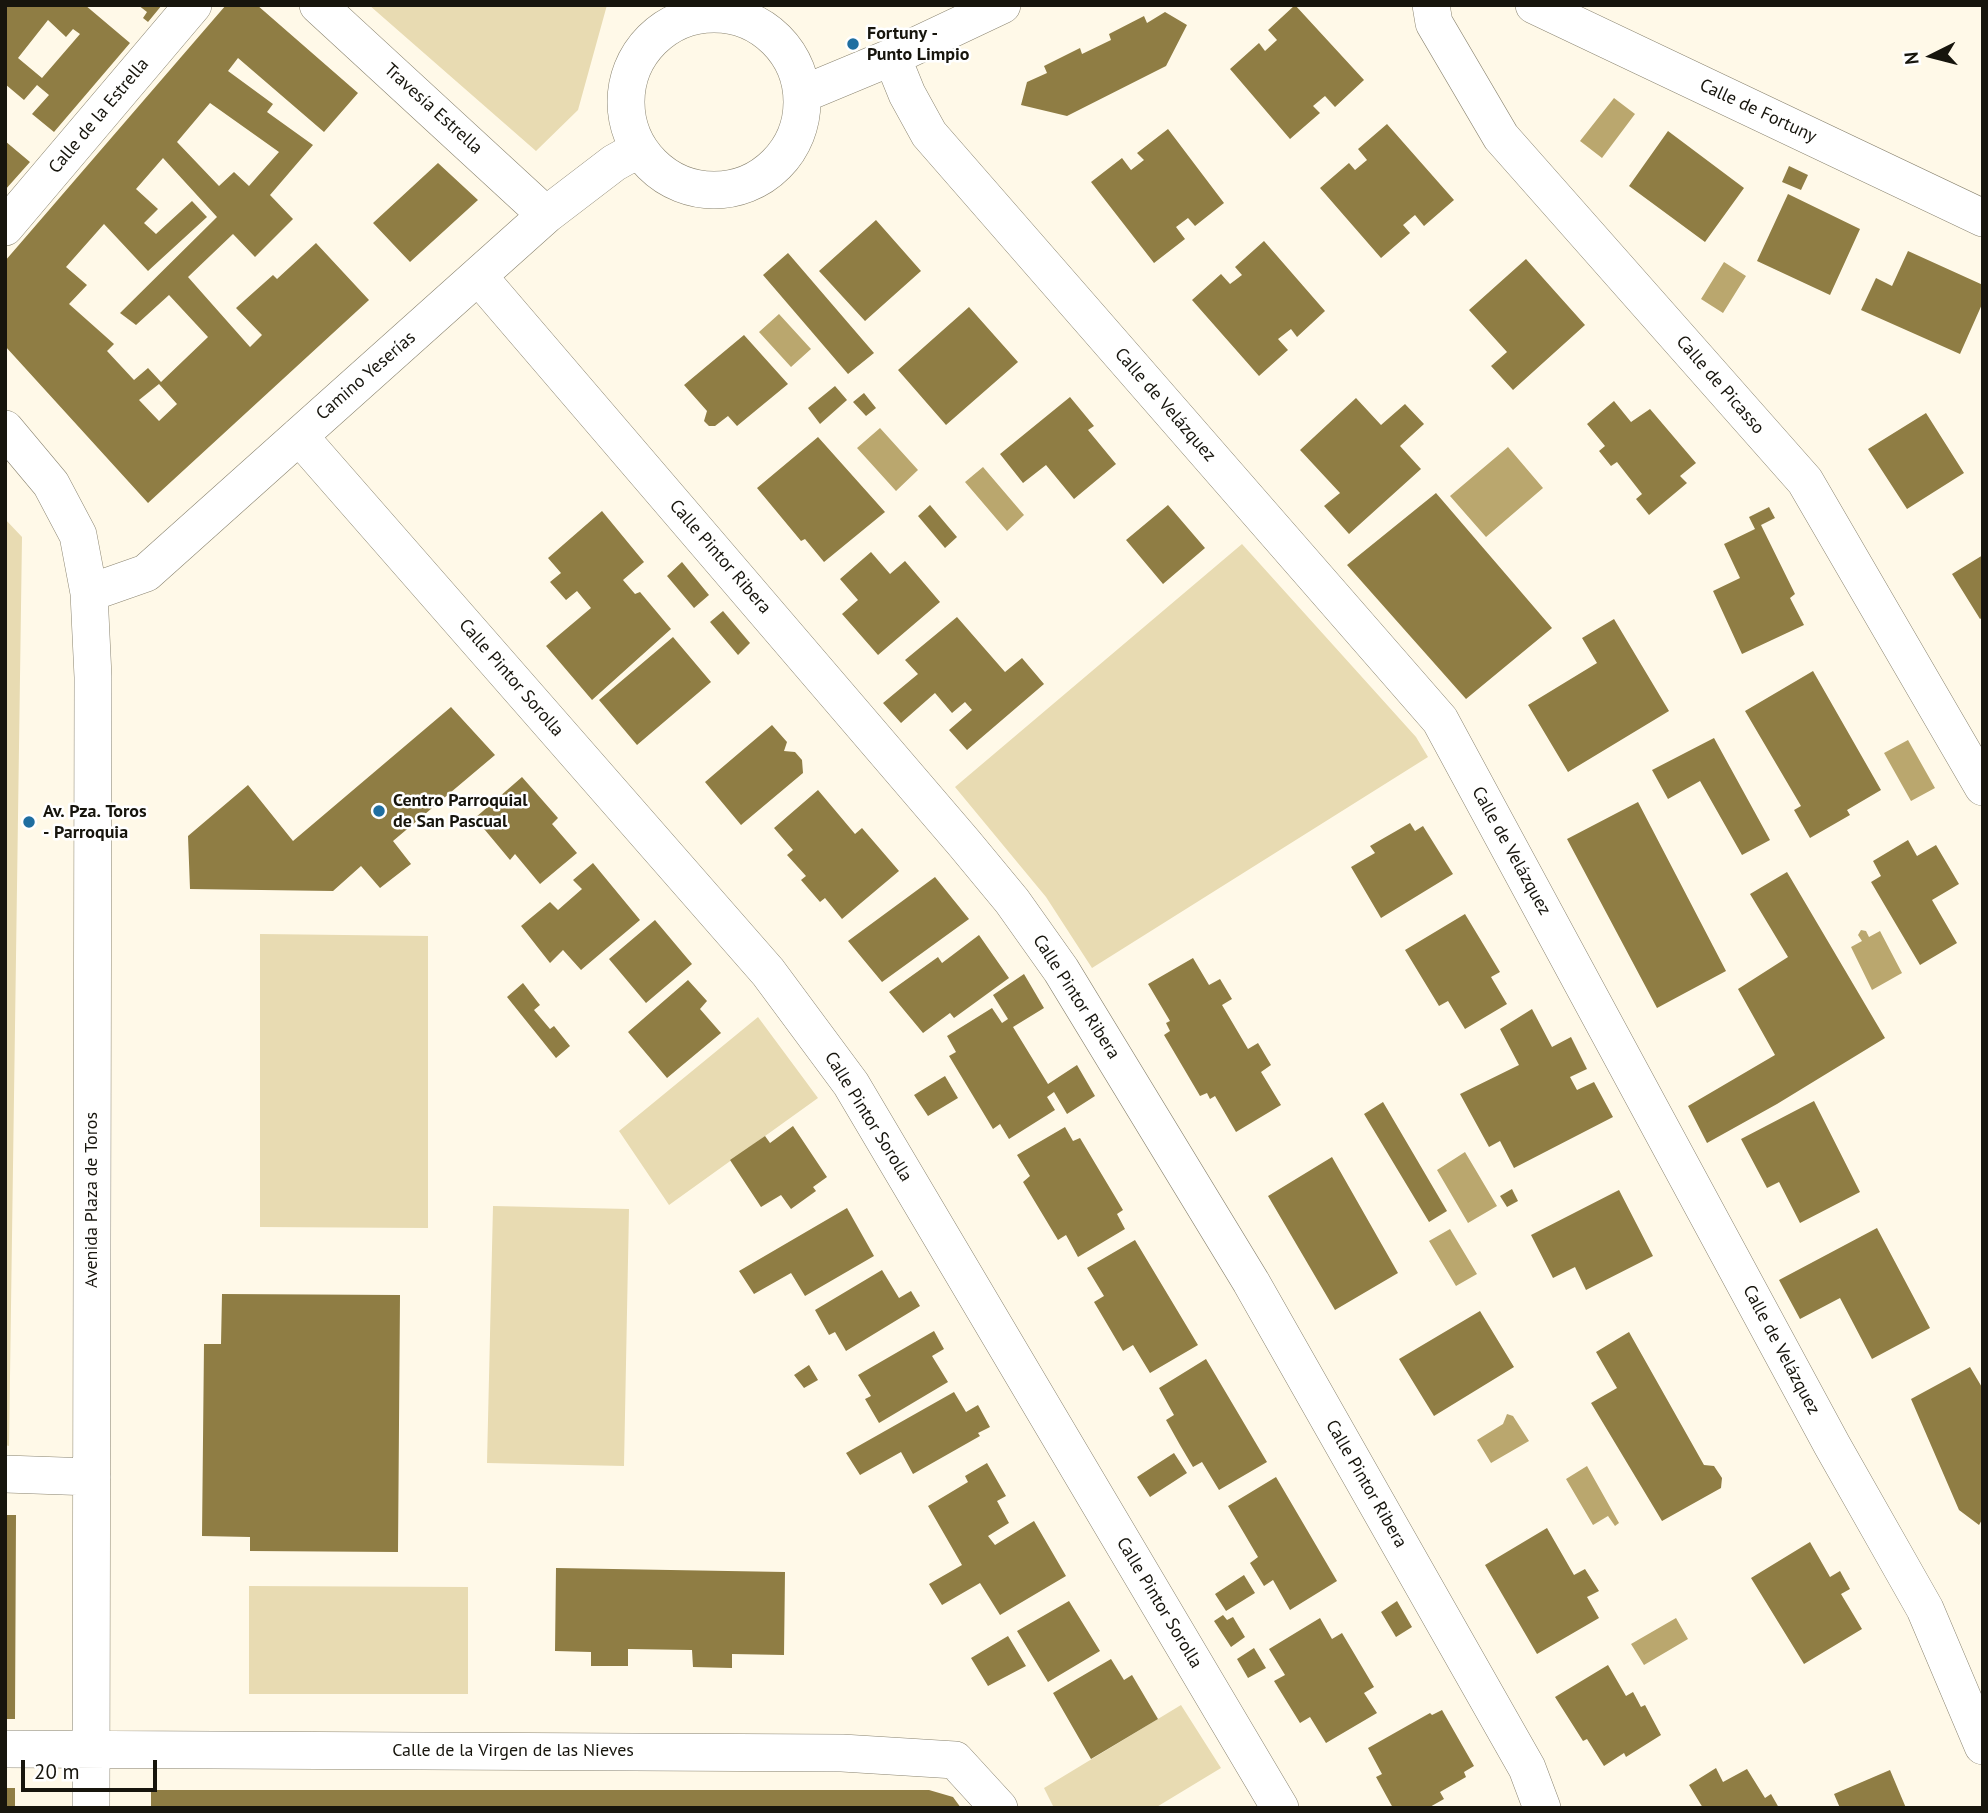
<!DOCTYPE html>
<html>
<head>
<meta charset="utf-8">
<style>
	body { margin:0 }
	#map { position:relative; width:1988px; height:1813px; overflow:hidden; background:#fff9e8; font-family:"PT Sans",sans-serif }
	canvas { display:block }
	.frame { position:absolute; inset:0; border:7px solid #17150d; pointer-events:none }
	.north { position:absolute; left:1897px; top:21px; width:70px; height:70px; -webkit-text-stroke:5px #fff; paint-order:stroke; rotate:264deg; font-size:19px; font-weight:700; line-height:28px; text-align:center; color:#17150d }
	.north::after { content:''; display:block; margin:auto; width:24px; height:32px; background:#17150d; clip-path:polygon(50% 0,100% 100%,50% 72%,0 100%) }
	.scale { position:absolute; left:21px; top:1760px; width:136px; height:32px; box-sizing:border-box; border:4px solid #17150d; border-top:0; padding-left:9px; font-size:21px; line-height:24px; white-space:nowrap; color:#17150d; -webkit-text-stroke:5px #fff; paint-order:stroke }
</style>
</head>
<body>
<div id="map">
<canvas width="1988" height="1813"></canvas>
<div class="frame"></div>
<div class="north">N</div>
<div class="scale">20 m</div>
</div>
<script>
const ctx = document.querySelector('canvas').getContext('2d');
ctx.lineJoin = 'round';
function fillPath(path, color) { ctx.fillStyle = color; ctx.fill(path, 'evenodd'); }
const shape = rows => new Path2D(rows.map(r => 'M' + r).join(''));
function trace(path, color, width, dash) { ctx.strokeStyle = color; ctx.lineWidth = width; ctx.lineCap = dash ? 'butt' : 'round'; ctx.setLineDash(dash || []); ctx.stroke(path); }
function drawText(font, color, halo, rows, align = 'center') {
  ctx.font = font + ' "PT Sans",sans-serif'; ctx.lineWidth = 5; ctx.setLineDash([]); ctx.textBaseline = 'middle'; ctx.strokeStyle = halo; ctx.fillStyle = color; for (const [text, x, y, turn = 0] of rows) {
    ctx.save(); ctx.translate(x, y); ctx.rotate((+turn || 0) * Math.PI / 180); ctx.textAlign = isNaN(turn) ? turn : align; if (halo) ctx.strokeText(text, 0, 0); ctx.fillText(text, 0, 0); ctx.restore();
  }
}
fillPath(shape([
	[369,5,607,5,578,110,536,151],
	[5,519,22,537,9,1446,5,1445],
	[1242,544,1416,737,1428,757,1092,968,1046,897,955,787],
	[260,934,428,936,428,1228,260,1227],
	[758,1017,818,1098,669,1205,619,1131],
	[493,1206,629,1209,624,1466,487,1463],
	[249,1586,468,1587,468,1694,249,1694],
	[1181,1705,1221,1768,1155,1808,1054,1808,1044,1788]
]), '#e8dbb2');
fillPath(shape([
	[1614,98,1635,114,1602,158,1580,141],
	[1724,262,1746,276,1723,313,1701,299],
	[779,314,811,349,791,367,759,332],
	[880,428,918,470,896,491,857,448],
	[1508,447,1543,488,1486,537,1450,496],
	[983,467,1024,515,1007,531,965,482],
	[1908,740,1935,788,1911,801,1884,753],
	[1861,930,1866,931,1869,937,1880,931,1902,973,1872,990,1851,947,1862,941,1858,935],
	[1465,1152,1497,1206,1468,1223,1437,1170],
	[1450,1229,1477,1274,1456,1286,1429,1241],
	[1507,1414,1513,1416,1529,1441,1491,1463,1477,1440,1503,1424],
	[1587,1466,1619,1523,1615,1526,1608,1516,1593,1525,1566,1479],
	[1676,1618,1688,1639,1644,1665,1631,1644]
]), '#baa76e');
fillPath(shape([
	[5,5,85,5,130,43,54,132,32,114,49,95,37,85,24,100,5,84],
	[48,20,66,37,73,29,80,34,42,78,18,58],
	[138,5,162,5,148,22,143,18,147,12],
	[226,5,257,5,358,93,324,132,238,58,228,71,273,104,267,112,313,145,270,195,293,219,255,257,233,234,188,277,250,347,262,335,236,308,273,275,277,279,316,243,369,300,148,503,5,346,5,261],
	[210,103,279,152,249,186,234,172,219,186,177,142],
	[163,158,217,217,120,313,136,325,169,295,208,337,161,382,148,368,134,380,107,351,114,344,69,304,87,285,66,267,104,224,148,271,207,217,192,201,156,234,144,223,158,209,136,189],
	[159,384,177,404,159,421,139,400],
	[1295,5,1364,80,1335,107,1325,96,1313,106,1320,113,1290,139,1230,69,1259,43,1265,51,1277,40,1268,30],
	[1165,12,1187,25,1166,66,1067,116,1021,105,1027,82,1047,73,1044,66,1080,48,1082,54,1111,40,1109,34,1144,16,1147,23],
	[1387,124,1454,200,1424,226,1415,215,1403,225,1410,233,1381,258,1320,188,1349,163,1355,170,1367,160,1358,149],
	[1168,129,1224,203,1195,226,1188,218,1176,227,1185,239,1154,263,1091,182,1122,158,1131,170,1144,160,1137,153],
	[1668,131,1744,188,1705,242,1629,186],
	[5,141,30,162,5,190],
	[438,163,478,200,410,262,373,223],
	[1789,166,1808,175,1801,190,1782,182],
	[1788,194,1860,229,1830,295,1757,261],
	[876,220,921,271,865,321,819,271],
	[1264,241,1325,311,1297,337,1291,329,1278,339,1288,350,1259,376,1192,300,1221,274,1230,284,1242,275,1235,267],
	[1908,251,1983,285,1983,302,1960,354,1861,310,1876,278,1892,286],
	[788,253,874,353,848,374,763,275],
	[1526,259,1585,325,1513,390,1491,366,1507,352,1469,310],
	[969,307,1018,362,946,425,898,370],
	[744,335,788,384,737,426,728,416,715,426,709,426,704,421,707,411,684,385],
	[835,386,847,400,820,424,808,408],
	[864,393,876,408,866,416,853,402],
	[1070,397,1094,426,1088,430,1116,464,1074,499,1046,465,1023,483,1000,454],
	[1356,398,1381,425,1405,404,1424,424,1400,446,1421,469,1349,534,1324,506,1340,493,1300,450],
	[1614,401,1631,422,1650,409,1696,463,1680,476,1687,483,1649,515,1636,499,1642,494,1617,462,1611,466,1599,451,1605,446,1587,424],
	[1926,413,1964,473,1907,509,1868,449],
	[818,437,885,512,824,562,805,539,801,541,757,488],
	[1436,493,1552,628,1466,699,1347,565],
	[930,505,957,537,945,548,918,516],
	[1168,505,1205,548,1163,584,1126,540],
	[1769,507,1775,518,1761,525,1795,594,1790,598,1804,625,1742,654,1713,591,1740,578,1724,544,1755,529,1749,517],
	[602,511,644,562,623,580,635,594,640,592,671,629,592,700,546,646,591,608,577,591,566,600,550,582,561,573,548,558],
	[871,552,890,574,905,561,940,602,878,655,842,614,858,600,840,579],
	[1983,555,1983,617,1980,619,1952,574],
	[682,562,709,595,694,608,667,576],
	[723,611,750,643,738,655,710,622],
	[957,617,1005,672,1022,658,1044,684,967,750,949,730,972,710,965,702,952,713,935,693,901,723,883,703,918,674,905,660],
	[1614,619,1669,711,1568,772,1528,705,1597,663,1582,638],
	[673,637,711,682,637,745,599,700],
	[1813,671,1881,790,1847,810,1850,815,1810,838,1794,810,1801,806,1745,711],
	[451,707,495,755,393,841,411,864,380,888,361,866,333,891,190,889,188,836,248,785,293,841],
	[772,725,787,742,784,751,795,752,802,760,803,773,741,825,705,782],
	[1714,738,1770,840,1742,855,1700,781,1668,799,1652,770],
	[522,777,558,818,552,824,577,853,540,884,515,854,510,860,475,818],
	[818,790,855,834,862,828,899,871,842,919,825,898,820,902,801,880,806,876,787,855,793,850,774,828],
	[1638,802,1726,971,1657,1008,1567,839],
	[1410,823,1415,831,1423,826,1453,874,1381,918,1351,867,1375,853,1370,846],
	[1908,840,1917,856,1936,845,1959,884,1932,900,1957,943,1920,965,1871,882,1881,876,1873,861],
	[593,863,640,920,581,970,563,950,550,963,521,926,550,902,558,910,582,889,573,880],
	[1787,872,1885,1038,1777,1104,1707,1143,1688,1106,1775,1055,1738,989,1788,957,1750,894],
	[935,877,969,919,882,982,848,941],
	[1465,914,1500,972,1491,977,1507,1004,1465,1029,1448,1001,1439,1006,1405,950],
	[655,920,692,964,646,1003,609,959],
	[979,935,1009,978,954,1018,950,1013,923,1033,889,992,938,957,942,963],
	[1193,958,1209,985,1220,979,1232,999,1222,1005,1248,1049,1258,1043,1271,1065,1261,1072,1281,1105,1236,1132,1215,1096,1210,1099,1207,1093,1200,1096,1164,1035,1170,1031,1166,1023,1170,1021,1148,984],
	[1024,974,1044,1008,1013,1027,1048,1084,1077,1065,1095,1096,1067,1114,1054,1092,1047,1097,1055,1110,1009,1139,1000,1124,993,1129,949,1056,956,1052,947,1036,992,1008,1002,1023,1008,1019,993,995],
	[688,980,707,1001,700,1009,721,1033,667,1078,628,1032],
	[523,983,540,1005,534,1010,550,1029,554,1026,570,1046,556,1058,507,997],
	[1532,1009,1552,1047,1571,1037,1587,1069,1570,1077,1577,1090,1594,1082,1613,1117,1514,1168,1500,1141,1489,1147,1460,1094,1519,1065,1500,1029],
	[945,1076,958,1098,928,1116,914,1095],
	[1814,1101,1860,1192,1800,1223,1779,1182,1767,1188,1741,1139],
	[1383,1102,1447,1211,1429,1222,1364,1114],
	[793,1126,827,1177,813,1187,816,1191,791,1209,781,1195,761,1207,730,1160,765,1136,770,1143],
	[1065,1127,1073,1141,1080,1138,1123,1210,1117,1214,1125,1229,1078,1257,1066,1235,1058,1240,1023,1182,1030,1176,1017,1155],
	[1332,1157,1398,1273,1335,1310,1268,1196],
	[1512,1189,1518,1201,1507,1207,1500,1196],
	[1619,1190,1653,1256,1586,1290,1575,1267,1553,1278,1531,1235],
	[847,1208,874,1256,805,1296,791,1273,754,1294,739,1271],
	[1877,1228,1930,1328,1872,1359,1840,1298,1800,1319,1779,1280],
	[1135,1240,1198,1345,1150,1373,1133,1345,1123,1351,1094,1302,1104,1296,1087,1268],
	[882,1270,899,1298,911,1291,920,1306,846,1351,835,1332,829,1335,815,1310],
	[222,1294,400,1295,398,1552,250,1551,250,1537,202,1536,204,1344,221,1344],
	[1480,1311,1514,1367,1434,1416,1399,1359],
	[934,1331,944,1349,932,1356,948,1382,879,1423,865,1399,871,1396,858,1375],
	[1629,1332,1704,1465,1714,1466,1722,1478,1721,1488,1662,1521,1591,1403,1617,1388,1596,1352],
	[1206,1359,1267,1462,1219,1490,1202,1462,1193,1467,1180,1445,1166,1420,1174,1415,1159,1388],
	[809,1365,818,1380,804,1388,794,1375],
	[1970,1367,1983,1389,1983,1518,1979,1525,1959,1510,1911,1399],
	[954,1392,966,1412,978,1405,990,1427,978,1433,980,1436,913,1474,901,1452,860,1475,846,1453],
	[1174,1453,1187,1473,1150,1497,1137,1477],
	[987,1463,1006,1496,997,1501,1009,1523,988,1536,995,1545,1034,1521,1066,1576,1000,1615,980,1583,942,1605,929,1584,962,1565,928,1506,968,1482,965,1476],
	[1276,1477,1337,1581,1290,1610,1273,1580,1264,1586,1250,1563,1258,1557,1228,1506],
	[5,1515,16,1515,15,1719,5,1719],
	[1547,1528,1574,1575,1585,1569,1599,1591,1587,1597,1599,1618,1537,1654,1485,1565],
	[1810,1542,1830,1577,1840,1571,1850,1589,1841,1594,1862,1629,1804,1664,1751,1578],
	[556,1568,785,1572,784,1655,732,1654,732,1668,693,1667,692,1650,628,1649,628,1666,591,1666,591,1652,555,1651],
	[1244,1575,1255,1593,1226,1611,1215,1594],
	[1069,1601,1100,1651,1048,1682,1017,1631],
	[1397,1601,1412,1627,1396,1637,1381,1612],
	[1223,1615,1227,1620,1233,1617,1245,1637,1231,1647,1214,1621],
	[1320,1618,1332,1639,1342,1633,1374,1687,1364,1693,1377,1713,1326,1743,1310,1717,1300,1723,1274,1681,1285,1675,1269,1649],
	[1008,1636,1026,1666,988,1686,971,1658],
	[1254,1648,1266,1668,1248,1678,1237,1659],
	[1111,1659,1124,1680,1132,1675,1158,1719,1091,1759,1053,1693],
	[1608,1665,1626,1696,1633,1692,1641,1707,1645,1705,1661,1735,1626,1757,1624,1753,1604,1766,1587,1739,1583,1741,1555,1697],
	[1442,1710,1474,1766,1464,1772,1466,1777,1440,1792,1444,1799,1428,1808,1393,1808,1376,1777,1382,1774,1368,1748,1430,1713,1432,1715],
	[1716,1768,1723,1782,1747,1769,1765,1798,1771,1794,1779,1808,1703,1808,1689,1785],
	[1890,1770,1906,1808,1840,1808,1834,1794],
	[5,1788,15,1788,15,1808,5,1808],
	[151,1790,929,1790,953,1797,961,1808,151,1808]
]), '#8f7d44');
const street = shape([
	[318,5,546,215],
	[1431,5,1434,23,1501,137,1805,481,1983,787],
	[1534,5,1983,218],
	'626 102a88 88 0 1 1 176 0a88 88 0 1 1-176 0Z',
	[892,57,907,94,929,134,1440,720,1832,1445,1925,1609,1983,1746],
	[803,94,892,57,1002,5],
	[5,227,193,5],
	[479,277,964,843,1012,901,1061,970,1251,1282,1527,1768,1542,1808],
	[5,429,51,484,78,535,89,593,93,677,91,1808],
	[299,436,768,972,851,1084,1280,1808],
	[89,593,146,573,546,215,614,163,639,149],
	[5,1474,92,1477],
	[5,1749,842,1753,955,1760,999,1808]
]);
trace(street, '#8a8470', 38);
trace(street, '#fff', 37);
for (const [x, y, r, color] of [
	[853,44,7,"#1f6ea0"],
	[379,811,7,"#1f6ea0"],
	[29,822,7,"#1f6ea0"]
]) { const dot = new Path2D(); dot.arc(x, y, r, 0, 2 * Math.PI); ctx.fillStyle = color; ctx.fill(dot); trace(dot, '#fff', 2.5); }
drawText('bold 18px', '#17150d', '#fff', [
	["Fortuny -",867,34],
	["Punto Limpio",867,55],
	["Centro Parroquial",393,801],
	["de San Pascual",393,822],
	["Av. Pza. Toros",43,812],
	["- Parroquia",43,833]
], 'left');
drawText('18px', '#17150d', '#fff', [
	["Travesía Estrella",433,109,42],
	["Calle de Fortuny",1758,111,25],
	["Calle de la Estrella",99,116,-50],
	["Camino Yeserías",366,376,-41],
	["Calle de Picasso",1720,385,49],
	["Calle de Velázquez",1165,405,49],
	["Calle Pintor Ribera",720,557,49],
	["Calle Pintor Sorolla",511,678,49],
	["Calle de Velázquez",1511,851,61],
	["Calle Pintor Ribera",1076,997,57],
	["Calle Pintor Sorolla",868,1117,58],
	["Avenida Plaza de Toros",92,1200,-90],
	["Calle de Velázquez",1781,1350,62],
	["Calle Pintor Ribera",1366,1484,60],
	["Calle Pintor Sorolla",1159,1603,59],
	["Calle de la Virgen de las Nieves",513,1751]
]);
</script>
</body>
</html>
